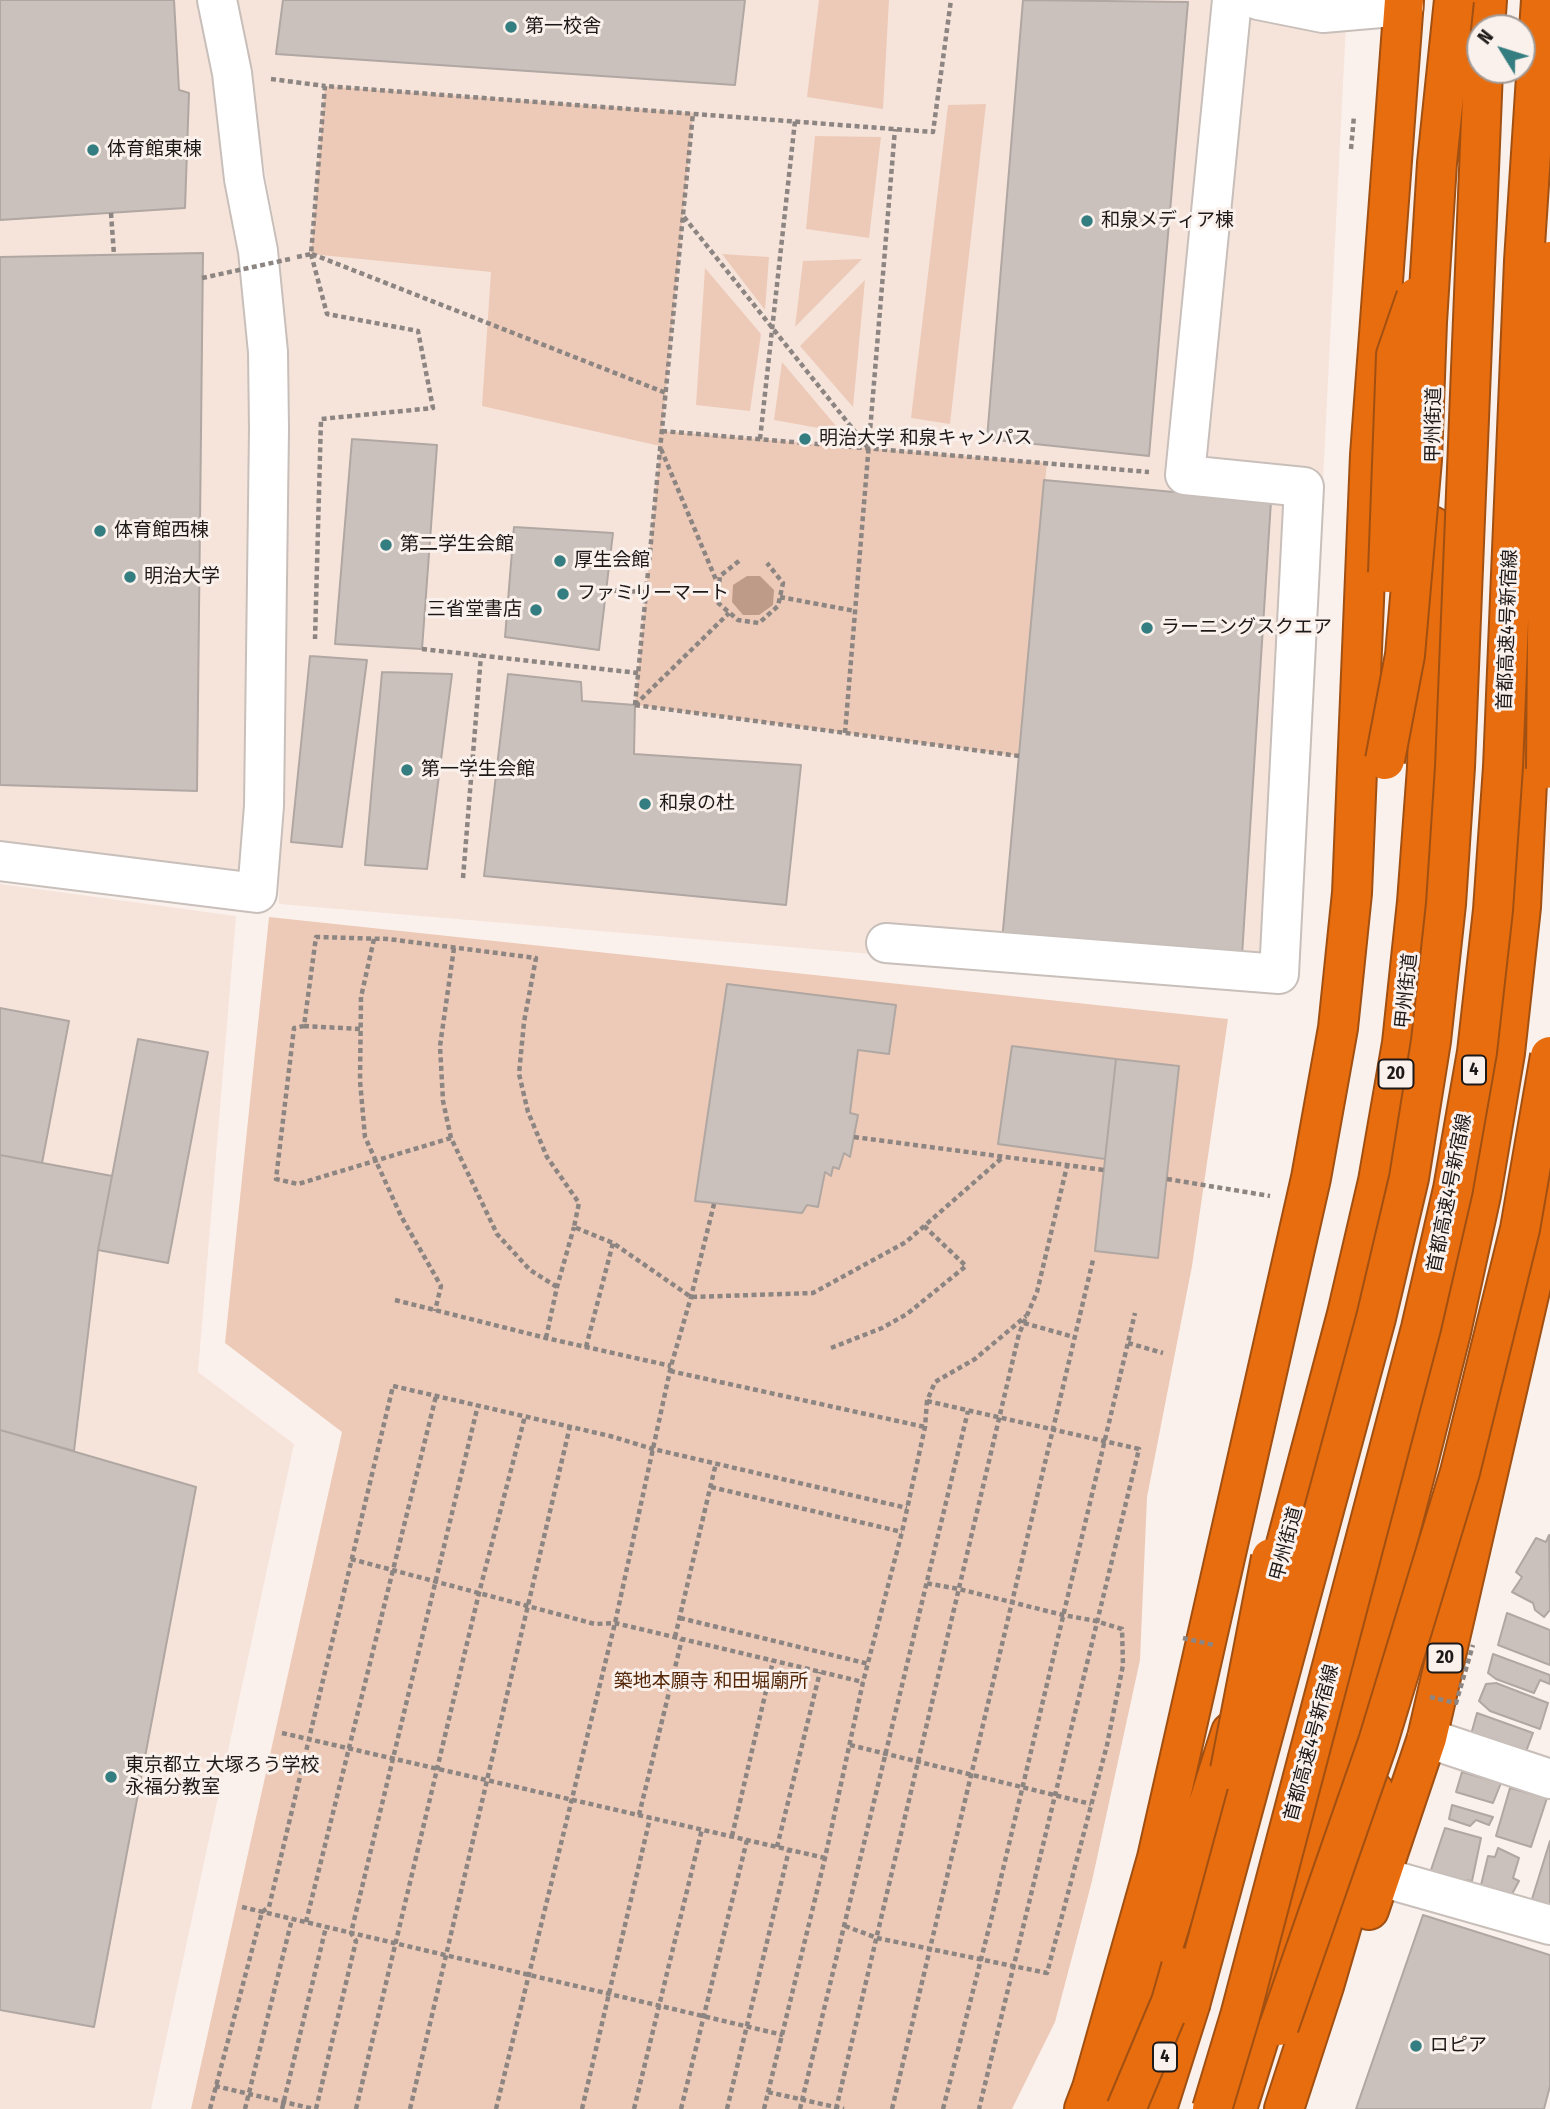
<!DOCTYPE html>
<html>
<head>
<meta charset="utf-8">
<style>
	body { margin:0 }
	#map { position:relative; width:1550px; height:2109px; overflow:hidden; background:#fbf1ec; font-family:"Fira Sans Condensed",sans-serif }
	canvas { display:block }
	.north { position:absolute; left:1466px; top:14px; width:70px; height:70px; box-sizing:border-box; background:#fbf1ec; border:2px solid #a29b97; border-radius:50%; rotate:308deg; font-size:19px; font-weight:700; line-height:28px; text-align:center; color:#1d1918 }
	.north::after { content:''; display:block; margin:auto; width:24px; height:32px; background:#347d80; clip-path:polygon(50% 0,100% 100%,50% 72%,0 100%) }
</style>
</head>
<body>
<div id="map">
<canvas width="1550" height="2109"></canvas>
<div class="north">N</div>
</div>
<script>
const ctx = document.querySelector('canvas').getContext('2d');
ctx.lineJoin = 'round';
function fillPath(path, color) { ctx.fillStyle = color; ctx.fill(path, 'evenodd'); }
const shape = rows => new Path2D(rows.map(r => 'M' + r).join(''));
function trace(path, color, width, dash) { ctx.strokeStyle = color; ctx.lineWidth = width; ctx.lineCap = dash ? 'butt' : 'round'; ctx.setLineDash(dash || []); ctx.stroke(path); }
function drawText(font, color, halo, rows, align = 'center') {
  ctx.font = font + ' "Fira Sans Condensed","Noto Sans JP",sans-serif'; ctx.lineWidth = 6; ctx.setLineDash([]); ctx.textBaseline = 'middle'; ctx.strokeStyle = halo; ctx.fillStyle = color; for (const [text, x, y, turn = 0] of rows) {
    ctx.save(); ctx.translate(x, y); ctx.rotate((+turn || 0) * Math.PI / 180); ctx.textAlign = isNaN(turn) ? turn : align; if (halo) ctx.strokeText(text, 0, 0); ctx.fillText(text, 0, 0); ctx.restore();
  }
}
fillPath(shape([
	[0,0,217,0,258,251,259,879,0,855],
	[235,0,1338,0,1346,25,1322,500,1287,989,279,904,286,378,278,246],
	[0,884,236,916,198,1372,294,1444,151,2109,0,2109]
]), '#f6e4db');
fillPath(shape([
	[819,0,889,0,883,109,807,97],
	[325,86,693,113,662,431,1047,463,1019,756,635,705,660,446,482,406,491,272,311,254],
	[986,104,950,424,911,418,948,105],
	[815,136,881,137,869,238,806,229],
	[722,254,769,257,765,310],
	[862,259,795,327,803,261],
	[705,268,761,334,750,411,696,405],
	[865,280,853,407,800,346],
	[782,362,841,432,774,420],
	[269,917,1228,1019,1192,1266,1147,1497,1140,1660,1092,1881,1055,2022,1012,2109,191,2109,342,1432,225,1343]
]), '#edcab7');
fillPath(shape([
	[747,576,760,576,774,590,773,605,759,615,743,615,732,602,733,585]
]), '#be9b89');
const building = shape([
	[0,0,174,0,179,90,189,93,185,208,0,220,0,0],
	[283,0,745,0,735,85,276,54,283,0],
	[1023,0,1188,2,1149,456,987,439,1023,0],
	[203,253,197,791,0,785,0,257,203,253],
	[352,439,437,445,422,649,335,644,352,439],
	[1044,480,1271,501,1241,971,1002,941,1044,480],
	[514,527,613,533,599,650,505,637,514,527],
	[310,656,367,660,342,847,291,842,310,656],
	[382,672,452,674,427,869,365,865,382,672],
	[508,674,581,682,582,701,635,705,634,754,801,765,786,905,484,876,508,674],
	[727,984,896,1005,889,1054,858,1050,850,1113,858,1115,850,1157,844,1153,839,1169,833,1167,831,1176,825,1172,818,1207,807,1205,802,1213,695,1201,727,984],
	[0,1008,69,1021,42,1163,0,1155,0,1008],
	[138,1039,208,1052,168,1263,98,1250,138,1039],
	[1012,1046,1116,1059,1105,1159,998,1144,1012,1046],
	[1116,1059,1179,1066,1158,1258,1095,1251,1116,1059],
	[0,1155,112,1176,98,1250,74,1451,0,1430,0,1155],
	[0,1430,196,1487,94,2027,0,2010,0,1430],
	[1549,1535,1550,1610,1544,1617,1535,1610,1533,1603,1512,1592,1522,1577,1516,1572,1536,1538,1546,1542,1549,1535],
	[1507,1613,1550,1630,1550,1665,1498,1645,1507,1613],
	[1493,1654,1550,1675,1550,1684,1540,1680,1534,1693,1496,1679,1488,1673,1493,1654],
	[1496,1683,1548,1703,1540,1729,1490,1711,1479,1701,1486,1684,1496,1683],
	[1477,1713,1533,1733,1524,1757,1470,1738,1477,1713],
	[1462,1772,1501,1783,1493,1803,1456,1792,1462,1772],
	[1510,1788,1547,1798,1531,1847,1496,1836,1510,1788],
	[1452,1805,1493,1817,1489,1825,1476,1820,1470,1826,1449,1819,1452,1805],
	[1445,1828,1481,1838,1472,1881,1465,1880,1464,1889,1428,1879,1445,1828],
	[1550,1841,1550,1905,1532,1899,1550,1841],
	[1498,1848,1519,1858,1513,1878,1519,1881,1512,1894,1481,1885,1488,1856,1495,1857,1498,1848],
	[1423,1915,1550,1955,1550,2086,1544,2109,1356,2109,1423,1915]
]);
fillPath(building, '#cac1bc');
trace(building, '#b0a7a2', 2);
const minor = shape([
	[1258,0,1323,13,1404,6],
	[0,861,257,893,264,806,269,429,268,352,258,251,244,179,232,73,217,0],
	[886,943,1279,974,1304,487,1185,475,1232,0],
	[1427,1738,1550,1779],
	[1381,1877,1550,1925]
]);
const highway = shape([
	[1485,28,1487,0],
	[1272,1597,1347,1314,1378,1181,1402,1043,1417,902,1427,768,1432,526],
	[1369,1910,1427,1738,1543,1234,1550,1193],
	[1114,2094,1126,2064,1231,1732],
	[1084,2109,1092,2088,1157,1858,1311,1178,1338,1028,1352,893,1370,455,1404,0],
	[1157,2109,1190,2005],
	[1237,2109,1311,1872,1418,1463,1451,1332,1481,1195,1505,1053,1521,907,1530,720],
	[1284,2109,1324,1986,1357,1873,1374,1791]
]);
trace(minor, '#c8bfba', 42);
trace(highway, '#a15012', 42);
trace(shape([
	[271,79,325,86],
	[1351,149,1354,116],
	[111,213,114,255],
	[684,217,868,448],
	[311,254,327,314,418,331,433,408,321,419,315,639],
	[312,254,666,393],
	[297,257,311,254,325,86,933,132,951,0],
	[662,431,1149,472],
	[760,439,795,121],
	[661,449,719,587],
	[739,561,720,576,717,602,738,620,759,623,778,606,783,583,767,563],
	[605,590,646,592],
	[780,597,855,611],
	[422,649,638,673],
	[635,705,693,113],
	[635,705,1019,756],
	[635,705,729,613],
	[845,733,895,129],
	[463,878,481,655],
	[374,939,361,997,360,1081,365,1137,401,1216,441,1286,435,1311],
	[454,948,440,1046,443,1101,451,1138,497,1234,530,1270,557,1287],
	[304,1026,360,1029],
	[854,1137,1104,1170],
	[451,1138,298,1184,276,1179,294,1028,304,1026,316,937,388,939,536,958,524,1022,519,1074,528,1112,547,1157,579,1203,574,1227,613,1243,691,1297,813,1293,906,1242,1003,1157],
	[1167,1179,1270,1196],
	[395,1300,546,1338,671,1366],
	[1024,1323,1074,1337],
	[546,1338,557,1287,574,1227],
	[1128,1343,1163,1353],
	[586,1347,613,1243],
	[831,1348,882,1328,907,1314,966,1266,924,1226],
	[670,1371,925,1427],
	[927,1401,1139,1449,979,2109],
	[711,1487,902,1532],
	[351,1559,595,1624,615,1623,863,1682],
	[680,1618,869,1664],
	[675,1637,716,1463],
	[282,1733,825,1858],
	[850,1745,1091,1804],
	[639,1815,682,1639],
	[732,1836,773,1661],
	[777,1847,820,1672],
	[242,1907,783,2035],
	[306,1922,436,1396],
	[845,1926,877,1938,1047,1973,1107,1745,1123,1665,1122,1629,1096,1621,1063,1615,959,1589,925,1583],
	[215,2086,314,2109],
	[768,2092,844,2109],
	[210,2109,262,1912,269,1907,393,1386,610,1436,653,1449,907,1508],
	[245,2109,292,1919],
	[282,2109,326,1927],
	[316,2109,356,1941,351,1933,478,1405],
	[356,2109,479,1593,525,1416],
	[410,2109,570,1426],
	[496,2109,615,1623,671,1366,691,1297,714,1204],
	[582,2109,650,1818],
	[634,2109,702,1829],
	[681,2109,747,1840],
	[727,2109,789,1850],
	[764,2109,825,1858,863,1682,902,1532,925,1427,927,1401,935,1382,975,1359,1026,1316],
	[800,2109,968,1411],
	[836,2109,1019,1334,1037,1292,1067,1166],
	[892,2109,1093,1260],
	[943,2109,991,1920,1135,1313]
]), '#8c8582', 4.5, [5, 3.5]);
trace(minor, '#fff', 38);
trace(highway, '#e86d0f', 38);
const highwayBridge = shape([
	[1388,573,1396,355,1416,297],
	[1385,760,1405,655,1422,460,1427,322,1437,163,1454,0],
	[1546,769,1550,261],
	[1230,1770,1271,1558],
	[1190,2005,1376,1318,1409,1178,1431,1041,1446,904,1455,767,1483,70],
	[1279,2026,1378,1742,1460,1472,1520,1229,1550,1056],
	[1126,2109,1171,2002,1181,1967],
	[1212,2109,1240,2016,1421,1328,1453,1189,1477,1052,1493,910,1503,767,1524,261,1541,0]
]);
trace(highwayBridge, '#a15012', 42, []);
trace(shape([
	[202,278,290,259],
	[1183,1638,1214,1645],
	[1430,1697,1456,1703,1473,1645]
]), '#8c8582', 4.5, [5, 3.5]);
trace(highwayBridge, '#e86d0f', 38);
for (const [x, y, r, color] of [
	[511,27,7,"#347d80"],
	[93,150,7,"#347d80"],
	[1087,221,7,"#347d80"],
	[805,439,7,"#347d80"],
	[100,531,7,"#347d80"],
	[386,545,7,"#347d80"],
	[560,561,7,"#347d80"],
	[130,577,7,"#347d80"],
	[563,594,7,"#347d80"],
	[536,610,7,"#347d80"],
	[1147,628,7,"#347d80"],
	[407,770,7,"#347d80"],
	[645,804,7,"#347d80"],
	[111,1777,7,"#347d80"],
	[1416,2046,7,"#347d80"]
]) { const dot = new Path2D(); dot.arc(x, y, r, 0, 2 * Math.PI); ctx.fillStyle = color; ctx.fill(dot); trace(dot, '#fbf1ec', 2.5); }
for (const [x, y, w] of [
	[1474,1070,24],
	[1396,1074,35],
	[1445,1658,35],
	[1165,2057,24]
]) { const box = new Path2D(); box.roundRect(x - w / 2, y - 14.5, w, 29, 5); ctx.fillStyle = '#fbf1ec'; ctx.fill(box); trace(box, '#1d1918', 2); }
drawText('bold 18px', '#1d1918', null, [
	["4",1474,1070],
	["20",1396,1074],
	["20",1445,1658],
	["4",1165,2057]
]);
drawText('19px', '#1d1918', '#fbf1ec', [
	["第一校舎",525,27],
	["体育館東棟",107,150],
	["和泉メディア棟",1101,221],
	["明治大学 和泉キャンパス",819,439],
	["体育館西棟",114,531],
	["第二学生会館",400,545],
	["厚生会館",574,561],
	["明治大学",144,577],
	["ファミリーマート",577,594],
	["三省堂書店",522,610,"right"],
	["ラーニングスクエア",1161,628],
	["第一学生会館",421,770],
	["和泉の杜",659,804],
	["東京都立 大塚ろう学校",125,1766],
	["永福分教室",125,1788],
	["ロピア",1430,2046]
], 'left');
drawText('19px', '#1d1918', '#fbf1ec', [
	["甲州街道",1434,425,-89],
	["首都高速4号新宿線",1508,630,-88],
	["甲州街道",1407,991,-84],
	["首都高速4号新宿線",1450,1193,-79],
	["甲州街道",1287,1544,-75],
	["首都高速4号新宿線",1312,1743,-75]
]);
drawText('19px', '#552709', '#fbf1ec', [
	["築地本願寺 和田堀廟所",711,1682]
]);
</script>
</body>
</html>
